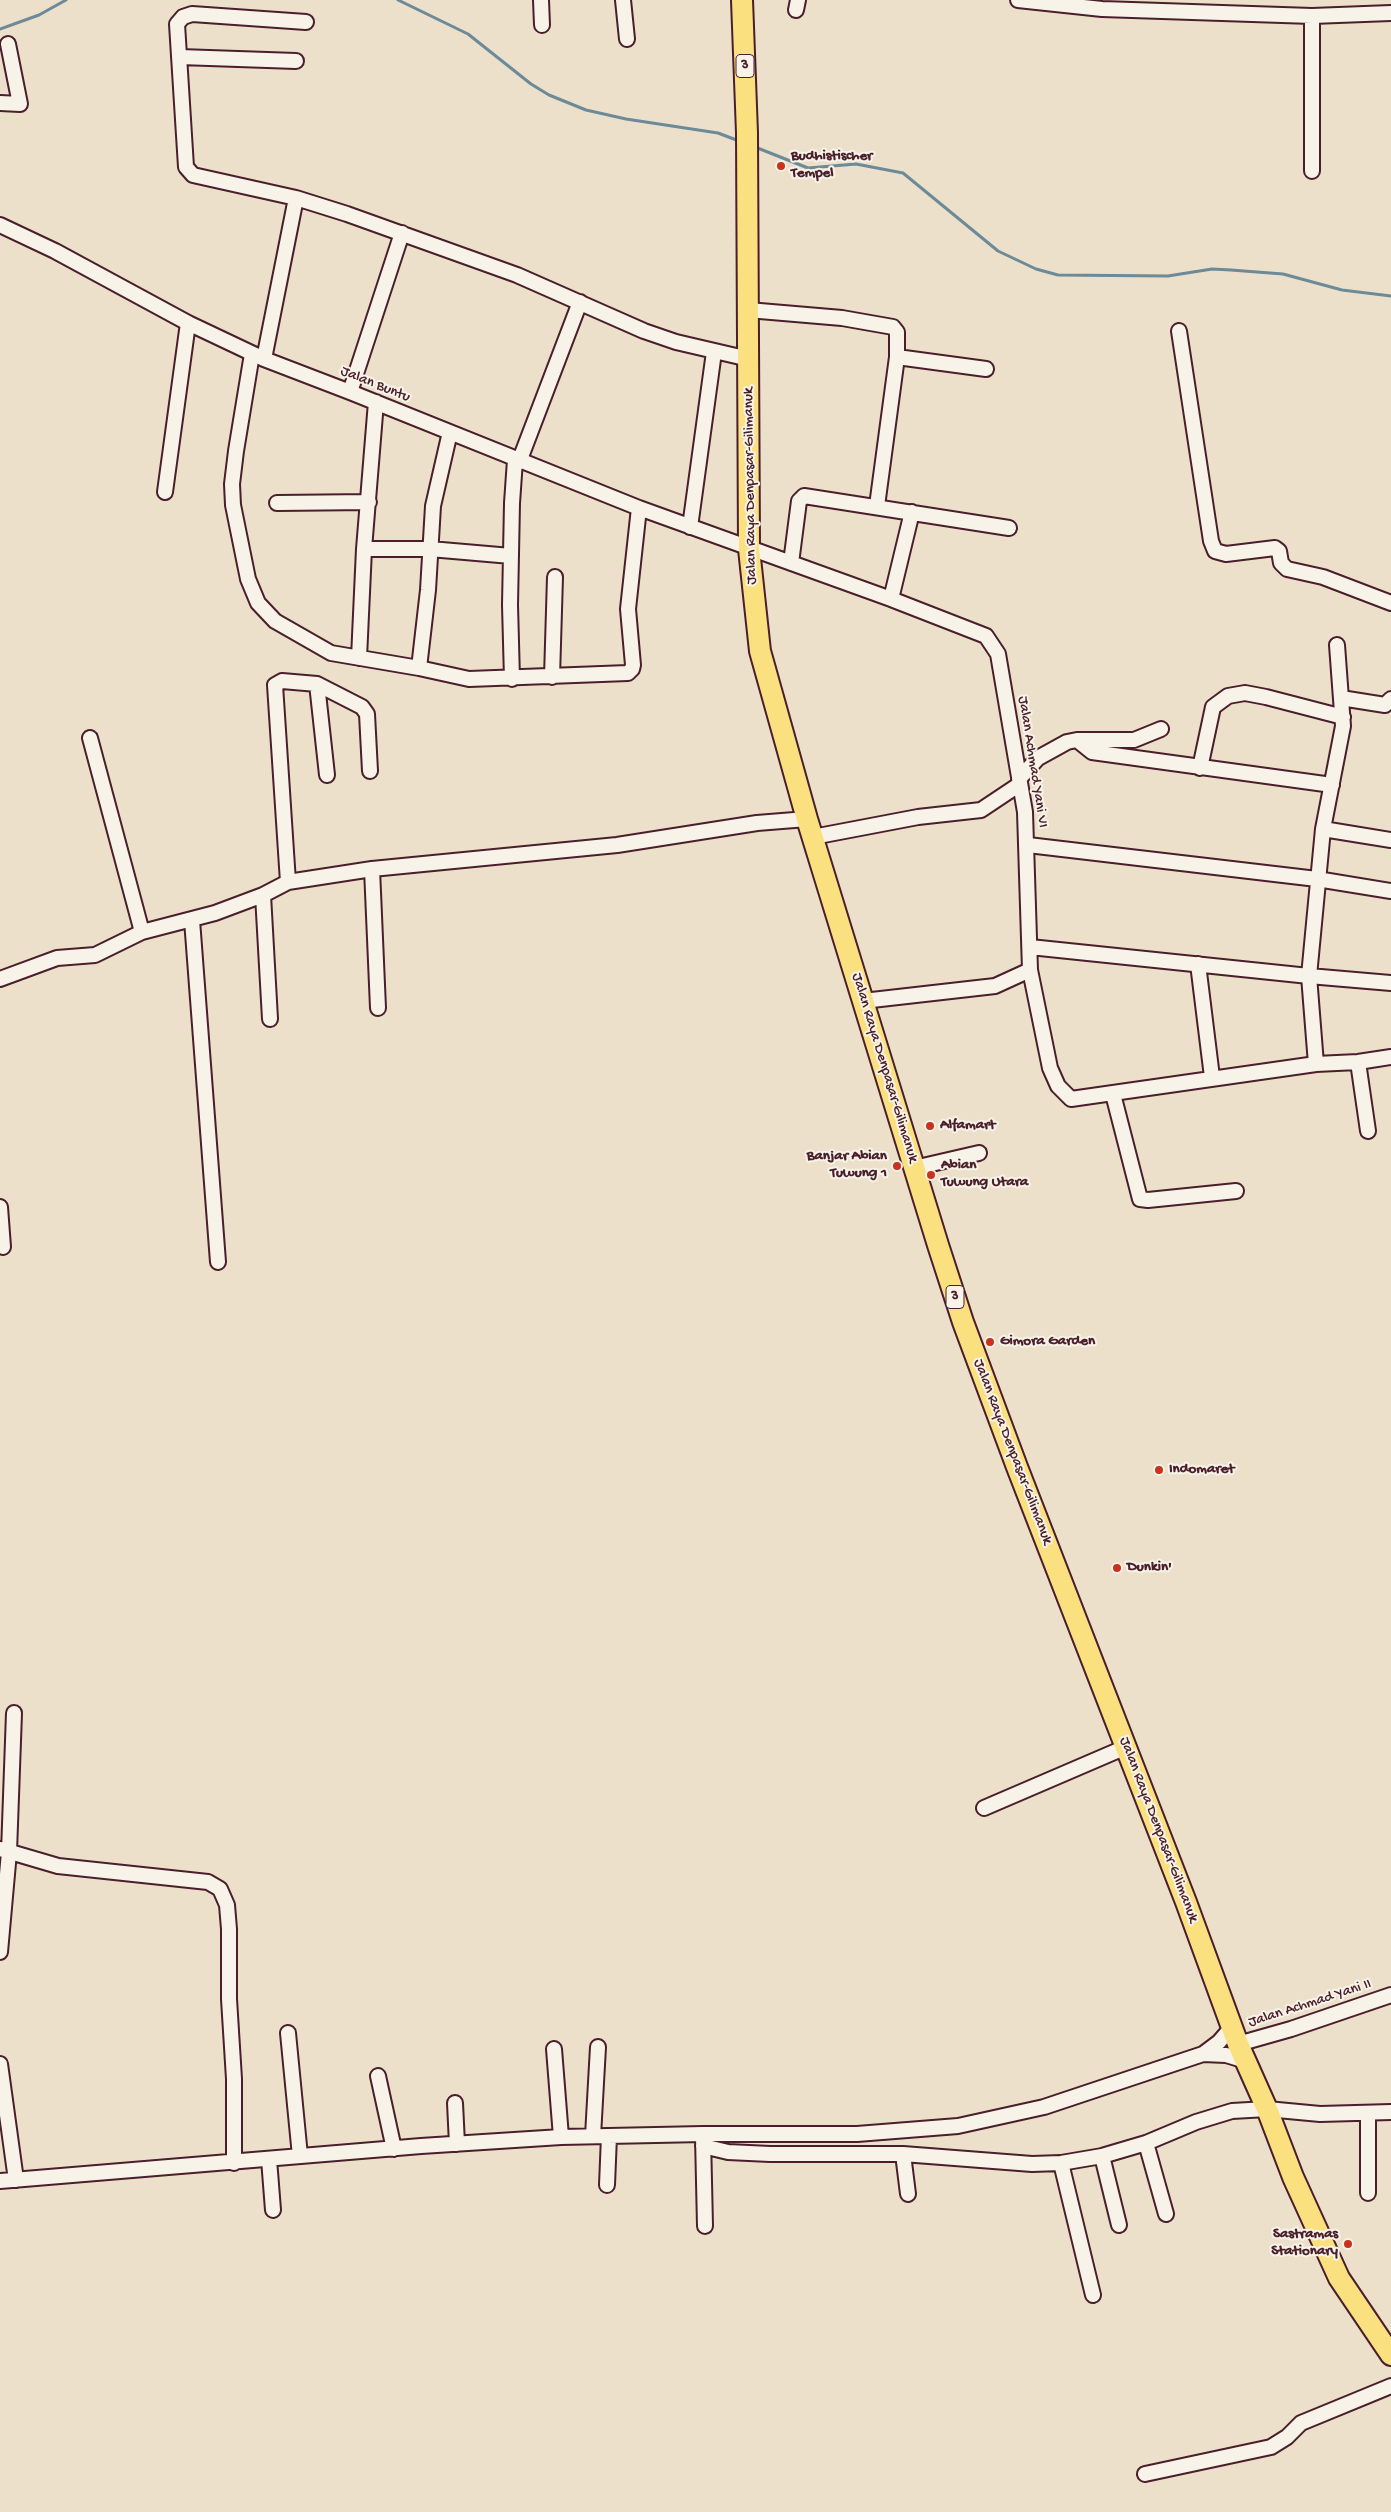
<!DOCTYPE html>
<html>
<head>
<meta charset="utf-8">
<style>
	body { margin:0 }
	canvas { display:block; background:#ece0cb }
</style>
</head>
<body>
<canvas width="1391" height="2512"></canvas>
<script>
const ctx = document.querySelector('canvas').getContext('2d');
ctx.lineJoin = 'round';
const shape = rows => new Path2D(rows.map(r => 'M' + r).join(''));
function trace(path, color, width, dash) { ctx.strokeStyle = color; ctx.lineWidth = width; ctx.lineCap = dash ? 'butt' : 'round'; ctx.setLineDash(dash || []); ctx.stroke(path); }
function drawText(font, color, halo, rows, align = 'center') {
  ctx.font = font + ' "Gochi Hand",sans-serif'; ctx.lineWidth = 4; ctx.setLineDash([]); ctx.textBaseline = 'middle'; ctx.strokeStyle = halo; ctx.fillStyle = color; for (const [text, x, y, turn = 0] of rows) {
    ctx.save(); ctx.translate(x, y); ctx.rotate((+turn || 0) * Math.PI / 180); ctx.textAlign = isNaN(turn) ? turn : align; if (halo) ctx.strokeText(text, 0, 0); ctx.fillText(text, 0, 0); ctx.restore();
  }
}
trace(shape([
	[398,0,468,34,531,84,549,95,586,110,626,119,718,133,739,141],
	[0,29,39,15,66,0],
	[755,147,808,168,856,164,903,173,998,251,1036,269,1058,275,1168,276,1212,269,1231,270,1283,274,1342,290,1391,296]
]), '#6c8a98', 3);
const minor = shape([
	[541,0,542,25],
	[623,0,627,39],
	[1018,0,1102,9,1312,16,1391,13],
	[796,10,798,0],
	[306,22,192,14,183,17,177,24,186,167,193,175,296,198,347,214,517,275,644,331,676,342,749,359],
	[180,57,296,61],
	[0,103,20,104,8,44],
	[1312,171,1312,16],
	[0,225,55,251,188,323,264,359,350,392,639,508,891,599,986,636,998,654,1025,812,1030,970,995,986,863,1001],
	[748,310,842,318,893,327,897,332,897,357,877,506],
	[1179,331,1211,541,1215,551,1226,554,1275,548,1279,551,1281,563,1287,569,1323,577,1391,603],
	[252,354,236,451,232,484,233,505,248,579,258,603,275,621,331,653,419,668,469,679,628,673,632,669,633,665,628,609,639,508],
	[897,357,986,369],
	[264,359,296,198],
	[350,392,402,233],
	[519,462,580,302],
	[165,492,188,323],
	[277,503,369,502],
	[690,527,714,352],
	[364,549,430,549,511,556],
	[791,563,799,501,804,496,1009,528],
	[891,599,912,512],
	[359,658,364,549,376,402],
	[419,668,428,590,433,506,450,432],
	[552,677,555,577],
	[512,679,510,605,512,503,515,460],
	[317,684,327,775],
	[1341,698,1385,705,1391,699],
	[90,738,142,932],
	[1077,740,1092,752,1332,785],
	[1200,768,1213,707,1228,696,1245,693,1266,697,1343,717],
	[1019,779,1038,758,1067,742,1077,740,1134,740,1161,729],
	[1323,829,1391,840],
	[813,837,918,817,981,810,1020,784],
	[1028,845,1317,879,1391,891],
	[372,869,378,1008],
	[288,882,275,685,282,681,317,684,362,707,367,714,370,771],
	[263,895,270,1019],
	[192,920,218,1262],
	[1030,947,1309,976,1391,983],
	[1198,964,1212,1077],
	[1030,970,1050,1068,1058,1086,1071,1099,1316,1064,1358,1062,1391,1057],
	[0,979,57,958,95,955,142,932,215,913,263,895,288,882,372,869,617,845,757,823,807,819],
	[1358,1062,1368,1131],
	[1316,1064,1309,976,1323,829,1343,726,1337,645],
	[1113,1094,1140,1199,1148,1200,1236,1191],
	[914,1168,979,1153],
	[0,1207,3,1247],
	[984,1808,1126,1747],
	[0,1849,58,1866,208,1882,220,1889,227,1905,229,1929,229,1999,234,2079,234,2163],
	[0,1952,9,1852,14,1713],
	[288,2033,300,2156],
	[1238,2044,1291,2029,1391,1995],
	[554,2049,561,2137],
	[1203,2054,1226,2055,1246,2061],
	[0,2064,16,2180],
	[378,2076,394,2149],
	[455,2103,457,2144],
	[593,2136,598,2047],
	[703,2137,705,2226],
	[1146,2143,1166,2214],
	[703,2146,728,2152,770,2154,903,2154,1032,2164,1061,2163,1102,2156,1146,2143,1196,2122,1232,2111,1267,2109,1320,2114,1391,2112],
	[903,2154,908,2194],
	[1102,2156,1119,2225],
	[269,2159,273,2210],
	[1061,2163,1093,2295],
	[0,2181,421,2146,561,2137,703,2134,857,2134,958,2126,1044,2107,1203,2054,1219,2042,1232,2027],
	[607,2185,609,2136],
	[1368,2193,1368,2113],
	[1145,2474,1271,2447,1287,2437,1301,2423,1391,2386]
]);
const highway = shape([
	[742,0,747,133,749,549,760,651,767,676,807,819,938,1245,963,1322,1017,1467,1186,1902,1238,2044,1267,2109,1293,2177,1339,2278,1391,2355]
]);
trace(minor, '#4a1f2b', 18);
trace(highway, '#4a1f2b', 24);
trace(minor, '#f7f3e8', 14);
trace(highway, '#fbe080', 20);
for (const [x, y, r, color] of [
	[781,166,5,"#c8321e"],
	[930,1126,5,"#c8321e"],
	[897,1166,5,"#c8321e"],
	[931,1175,5,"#c8321e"],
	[990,1342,5,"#c8321e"],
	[1159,1470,5,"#c8321e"],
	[1117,1568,5,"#c8321e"],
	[1348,2244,5,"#c8321e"]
]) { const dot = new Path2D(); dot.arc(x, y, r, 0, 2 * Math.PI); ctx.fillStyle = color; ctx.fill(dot); trace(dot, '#f7f3e8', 2); }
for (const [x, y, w] of [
	[745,66,18],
	[955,1297,18]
]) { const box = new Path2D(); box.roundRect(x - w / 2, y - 11.5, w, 23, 4); ctx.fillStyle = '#f7f3e8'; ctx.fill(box); trace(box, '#4a1f2b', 1); }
drawText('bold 14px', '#4a1f2b', null, [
	["3",745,66],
	["3",955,1297]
]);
drawText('bold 15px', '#4a1f2b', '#f7f3e8', [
	["Budhistischer",791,157],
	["Tempel",791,174],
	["Alfamart",940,1126],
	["Banjar Abian",887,1157,"right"],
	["Tuwung 1",887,1174,"right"],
	["Abian",941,1166],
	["Tuwung Utara",941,1183],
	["Gimora Garden",1000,1342],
	["Indomaret",1169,1470],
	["Dunkin'",1127,1568],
	["Sastramas",1338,2235,"right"],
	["Stationary",1338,2252,"right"]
], 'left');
drawText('15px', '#4a1f2b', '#f7f3e8', [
	["Jalan Buntu",375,385,22],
	["Jalan Raya Denpasar-Gilimanuk",751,486,-91],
	["Jalan Achmad Yani VI",1032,762,81],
	["Jalan Raya Denpasar-Gilimanuk",884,1068,73],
	["Jalan Raya Denpasar-Gilimanuk",1012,1452,69],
	["Jalan Raya Denpasar-Gilimanuk",1158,1830,69],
	["Jalan Achmad Yani II",1310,2004,-18]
]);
</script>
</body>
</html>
